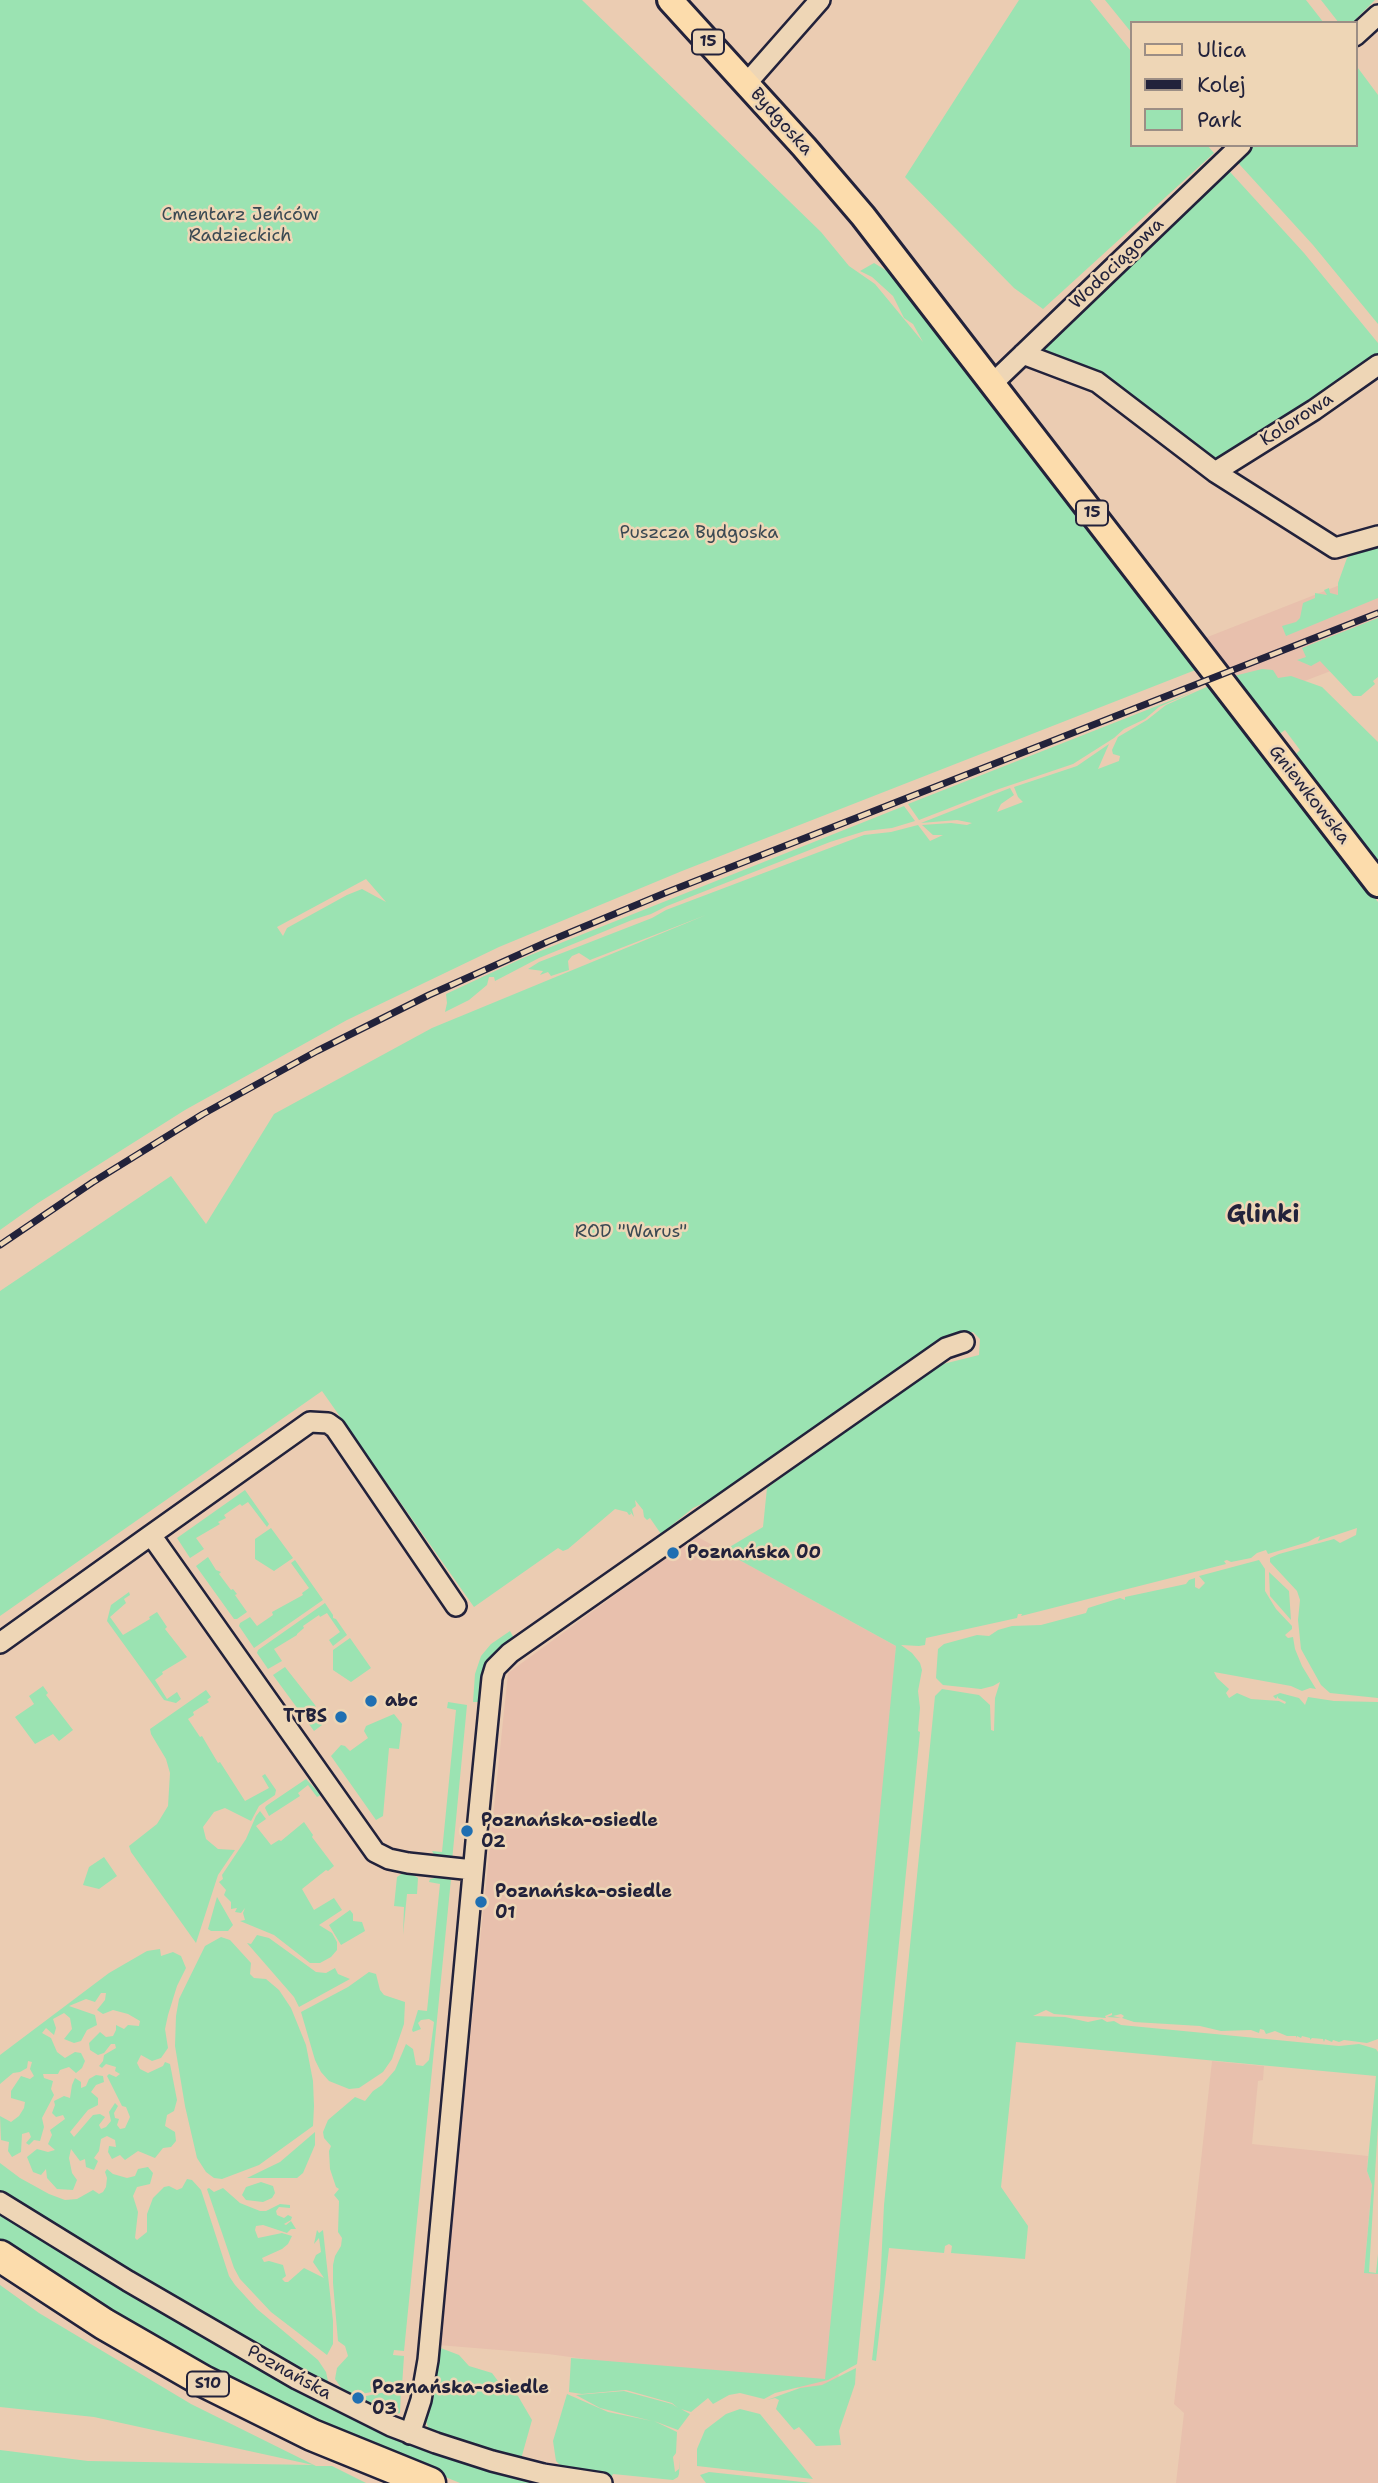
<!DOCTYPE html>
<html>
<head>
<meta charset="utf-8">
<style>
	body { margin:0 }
	#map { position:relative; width:1378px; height:2483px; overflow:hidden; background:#ebccb2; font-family:"Shantell Sans",sans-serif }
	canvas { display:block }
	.legend { position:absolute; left:1130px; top:21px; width:228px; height:126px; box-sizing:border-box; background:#eed6b6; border:2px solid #9c8e85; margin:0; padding:9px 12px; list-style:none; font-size:21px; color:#22223b }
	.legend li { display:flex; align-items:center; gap:14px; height:35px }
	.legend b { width:35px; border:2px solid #9c8e85 }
</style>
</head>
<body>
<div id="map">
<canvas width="1378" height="2483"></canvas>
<ul class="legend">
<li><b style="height:9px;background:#fcdcac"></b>Ulica</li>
<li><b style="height:9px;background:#22223b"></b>Kolej</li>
<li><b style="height:19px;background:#9be3b2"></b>Park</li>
</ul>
</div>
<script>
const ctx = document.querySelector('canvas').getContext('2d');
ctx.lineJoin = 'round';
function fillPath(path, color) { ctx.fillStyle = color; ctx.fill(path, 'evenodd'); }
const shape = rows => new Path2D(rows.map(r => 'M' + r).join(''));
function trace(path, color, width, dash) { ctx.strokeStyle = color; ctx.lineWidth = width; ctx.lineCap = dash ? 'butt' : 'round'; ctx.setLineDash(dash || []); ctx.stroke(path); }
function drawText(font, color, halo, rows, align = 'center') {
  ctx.font = font + ' "Shantell Sans",sans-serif'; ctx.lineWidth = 5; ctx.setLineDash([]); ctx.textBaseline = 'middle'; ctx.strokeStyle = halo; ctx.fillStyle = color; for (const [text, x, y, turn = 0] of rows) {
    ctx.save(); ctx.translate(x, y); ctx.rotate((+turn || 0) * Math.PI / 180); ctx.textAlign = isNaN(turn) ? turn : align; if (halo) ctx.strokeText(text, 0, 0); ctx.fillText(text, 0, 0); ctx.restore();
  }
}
fillPath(shape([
	[1378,570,1378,653,1252,701,1205,638],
	[696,1536,896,1646,852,2236,837,2393,548,2354,438,2345,508,1673],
	[1212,2061,1264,2066,1263,2080,1258,2081,1252,2144,1368,2156,1367,2171,1372,2185,1364,2272,1378,2274,1378,2483,1176,2483,1184,2413,1174,2404]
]), '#e8c0ad');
fillPath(shape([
	[0,0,582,0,821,232,849,266,875,284,923,342,913,324,904,318,893,296,872,277,860,271,874,263,892,274,1198,669,682,871,499,947,347,1020,185,1110,38,1203,0,1230],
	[366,879,386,902,362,889,347,895,287,928,283,936,277,927],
	[1019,0,1090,0,1131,51,1131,145,1207,145,1214,153,1043,309,1014,288,905,177],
	[1105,0,1306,0,1324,23,1131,23,1131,32],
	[1321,0,1375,0,1352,23,1339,23],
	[1355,64,1378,95,1378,324,1313,245,1230,154,1239,145,1355,145],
	[1221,162,1304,253,1378,343,1378,360,1224,458,1205,458,1037,354],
	[1378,541,1378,598,1286,636,1282,626,1296,622,1300,618,1303,603,1315,598,1315,593,1327,595,1324,590,1329,588,1330,593,1338,595,1338,583,1347,558,1352,552],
	[1378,618,1378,677,1373,681,1375,684,1361,696,1353,696,1320,661,1311,666,1297,660,1306,657,1302,648],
	[1262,669,1273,670,1278,678,1291,676,1322,687,1378,742,1378,867,1294,756,1300,750,1285,730,1278,735,1234,676],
	[1211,685,1378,902,1378,1698,1330,1693,1321,1685,1301,1649,1298,1620,1300,1600,1297,1591,1270,1562,1270,1558,1279,1554,1334,1539,1340,1543,1356,1535,1357,1528,1318,1541,1320,1536,1315,1538,1308,1542,1268,1554,1266,1550,1257,1553,1251,1558,1231,1562,1227,1560,1224,1561,1226,1564,1021,1616,1022,1614,1018,1614,1017,1618,926,1638,925,1645,919,1646,901,1645,912,1653,920,1663,922,1670,918,1691,920,1708,918,1731,920,1732,857,2364,828,2380,775,2393,764,2399,740,2393,729,2395,713,2404,708,2398,691,2412,681,2409,690,2414,678,2430,654,2421,677,2432,676,2453,673,2457,675,2472,679,2469,680,2459,679,2474,678,2477,673,2480,613,2474,611,2478,566,2471,556,2461,553,2441,567,2394,608,2412,652,2421,600,2408,576,2395,624,2391,672,2404,678,2408,672,2403,626,2390,582,2394,569,2392,571,2358,825,2379,896,1646,723,1551,763,1527,767,1488,935,1366,979,1355,980,1339,973,1332,941,1338,845,1407,786,1448,781,1449,770,1461,748,1473,712,1499,693,1508,661,1534,650,1518,647,1520,644,1517,643,1510,635,1500,636,1506,632,1509,634,1517,630,1511,631,1514,629,1515,627,1512,615,1509,568,1549,563,1551,558,1548,474,1607,322,1391,0,1616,0,1291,171,1176,206,1224,274,1114,432,1028,706,915,590,960,579,953,572,956,568,961,569,970,551,976,548,972,540,975,543,971,528,969,539,962,652,918,666,910,864,835,891,832,918,825,930,841,943,835,933,835,922,825,951,823,967,825,972,823,957,820,921,823,1010,788,1014,795,1001,804,997,812,1023,802,1018,797,1014,787,1077,766,1109,744,1098,769,1119,761,1120,756,1113,754,1112,750,1118,737,1147,720,1166,705],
	[1195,691,1159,707,1145,719,1124,729,1114,738,1073,764,996,790,919,820,908,804],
	[904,806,915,821,892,828,865,831,830,842,667,906,651,914,632,920,539,958,495,981,494,977,489,977,487,985,469,1000,445,1012,447,1003,446,994,523,958],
	[245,1490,269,1524,267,1527,248,1502,242,1506,240,1504,224,1515,226,1518,218,1522,220,1524,196,1538,204,1549,190,1558,177,1538],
	[271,1528,293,1558,274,1571,255,1559,255,1539],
	[208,1557,216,1570,221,1572,219,1574,231,1590,233,1589,237,1594,235,1595,247,1612,237,1619,234,1619,196,1566],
	[295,1560,323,1600,254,1648,239,1626,240,1623,250,1617,257,1626,273,1615,272,1612,303,1595,302,1593,309,1588,291,1563],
	[1259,1560,1265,1569,1265,1591,1276,1609,1292,1626,1292,1629,1285,1635,1288,1638,1293,1637,1295,1649,1302,1666,1316,1689,1310,1688,1302,1691,1291,1686,1214,1672,1217,1678,1229,1689,1226,1693,1229,1698,1237,1693,1251,1699,1279,1701,1285,1704,1286,1702,1278,1698,1278,1696,1276,1699,1273,1696,1280,1693,1299,1698,1305,1705,1308,1697,1334,1701,1378,1702,1378,2039,1367,2043,1344,2040,1339,2042,1333,2040,1332,2042,1325,2039,1324,2042,1323,2039,1312,2038,1310,2040,1310,2038,1302,2036,1301,2038,1297,2036,1296,2038,1296,2036,1287,2036,1275,2031,1266,2034,1264,2030,1260,2029,1259,2033,1251,2030,1221,2031,1200,2026,1134,2022,1122,2018,1124,2016,1121,2014,1113,2016,1121,2018,1107,2017,1112,2015,1112,2013,1105,2016,1106,2018,1054,2014,1046,2010,1033,2016,1065,2017,1088,2022,1102,2019,1107,2022,1114,2021,1121,2025,1339,2046,1359,2044,1376,2049,1378,2052,1378,2125,1369,2272,1376,2273,1378,2254,1378,2274,1364,2273,1372,2185,1367,2171,1376,2076,1016,2042,1001,2187,1028,2226,1025,2259,951,2253,952,2246,949,2244,945,2246,944,2253,889,2248,876,2361,872,2360,880,2288,884,2205,935,1696,942,1689,979,1695,990,1705,991,1730,994,1731,995,1698,1000,1682,993,1686,981,1689,943,1685,936,1678,938,1649,944,1644,977,1635,989,1636,998,1630,1012,1626,1041,1625,1086,1613,1088,1608,1120,1598,1125,1600,1125,1597,1186,1584,1189,1580,1195,1578,1195,1587,1199,1589,1205,1583,1199,1576],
	[1269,1572,1289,1591,1291,1620,1270,1596],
	[129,1592,130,1595,124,1599,126,1603,110,1617,123,1635,150,1619,149,1617,157,1612,167,1627,165,1629,187,1657,162,1672,163,1674,155,1680,167,1699,177,1692,181,1699,176,1703,164,1700,107,1621,111,1605],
	[325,1603,333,1615,333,1618,336,1619,347,1635,333,1646,329,1640,340,1632,327,1613,320,1617,319,1615,303,1626,304,1628,297,1634,297,1635,274,1649,282,1661,268,1669,257,1653,258,1650],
	[510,1631,515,1640,482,1702,473,1702,475,1674,481,1656,491,1644],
	[350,1638,371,1668,351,1682,333,1670,333,1650],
	[285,1667,315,1705,318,1712,315,1715,322,1725,314,1731,273,1675],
	[43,1686,48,1693,46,1695,73,1730,59,1741,53,1734,35,1744,15,1717,34,1704,29,1696],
	[206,1690,211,1697,207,1700,209,1702,193,1712,194,1715,188,1719,200,1737,202,1736,218,1763,220,1762,245,1801,269,1788,262,1776,265,1774,276,1790,275,1795,259,1806,251,1821,225,1808,214,1812,203,1827,206,1839,218,1849,235,1850,218,1875,196,1943,131,1852,129,1846,157,1824,168,1806,170,1773,166,1759,151,1734,150,1729],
	[448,1702,467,1705,452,1861,436,1858,432,1851,442,1852,456,1710,447,1708],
	[394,1714,402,1724,399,1749,389,1748,383,1816,376,1820,331,1756,341,1745,345,1746,350,1751,368,1738,364,1731,366,1726],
	[306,1779,321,1795,317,1797,308,1785,298,1793,300,1796,269,1816,265,1808,266,1806],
	[260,1811,266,1819,256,1826,271,1845,279,1840,281,1841,304,1822,313,1835,312,1837,334,1866,328,1871,326,1870,302,1889,314,1910,334,1898,342,1910,319,1925,332,1933,337,1942,337,1950,331,1957,320,1963,310,1963,274,1935,240,1921,245,1920,243,1913,245,1908,241,1913,235,1912,237,1908,231,1909,231,1902,224,1895,226,1890,219,1882,223,1879,222,1875,246,1839,256,1816],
	[104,1857,117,1876,99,1889,83,1885,89,1867],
	[403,1873,412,1874,418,1878,417,1894,407,1894,403,1935,404,1907,394,1906,397,1877],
	[439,1877,451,1879,404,2351,394,2350,393,2355,404,2356,402,2386,351,2396,344,2392,335,2379,337,2368,348,2356,345,2346,338,2341,333,2283,333,2265,335,2256,341,2246,342,2238,338,2232,339,2201,334,2195,339,2189,336,2187,330,2169,329,2151,331,2146,324,2138,323,2132,328,2120,355,2097,365,2101,373,2091,382,2085,395,2070,406,2044,413,2049,416,2065,423,2066,429,2060,434,2022,429,2019,421,2020,418,2023,421,2029,413,2032,412,2030,418,2010,427,2011,440,1884,429,1882,430,1879],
	[217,1897,233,1925,228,1931,211,1931,208,1929],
	[350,1910,353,1914,353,1921,362,1922,365,1931,341,1945,329,1925],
	[257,1935,269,1938,316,1972,326,1973,335,1968,338,1974,350,1979,299,2007,294,1997,247,1943,251,1944],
	[221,1937,230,1940,251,1963,250,1974,254,1978,266,1979,279,1990,291,2008,306,2045,313,2081,314,2106,313,2126,259,2165,222,2179,214,2178,206,2172,197,2158,185,2106,175,2046,176,2016,179,1999,205,1946],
	[160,1949,161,1956,173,1952,181,1956,186,1968,177,1986,168,2015,165,2029,168,2048,161,2058,152,2061,141,2055,137,2063,140,2069,148,2073,163,2066,165,2062,170,2064,177,2100,174,2111,167,2115,165,2126,175,2132,176,2141,171,2147,163,2148,155,2158,138,2151,125,2160,120,2155,112,2159,108,2152,109,2146,116,2147,115,2140,107,2136,101,2139,99,2151,94,2158,98,2161,94,2170,86,2167,85,2159,80,2161,71,2149,69,2158,72,2173,77,2180,73,2190,57,2189,47,2178,46,2169,41,2175,33,2172,27,2157,37,2149,48,2152,55,2150,48,2144,52,2135,50,2130,65,2119,63,2115,56,2117,52,2113,55,2105,54,2101,64,2096,70,2098,72,2085,75,2078,81,2082,81,2088,86,2086,89,2079,96,2075,103,2076,104,2082,96,2085,91,2092,98,2098,98,2105,88,2110,70,2132,74,2137,93,2115,100,2114,105,2117,99,2125,101,2129,106,2127,111,2121,109,2112,115,2103,118,2106,114,2113,115,2118,119,2119,117,2125,120,2129,125,2128,130,2117,126,2107,122,2106,107,2076,109,2074,116,2077,120,2074,115,2071,116,2067,106,2064,102,2068,99,2066,103,2061,104,2055,116,2048,115,2044,111,2044,104,2053,98,2055,90,2050,89,2043,100,2032,106,2037,113,2036,116,2030,116,2025,124,2029,128,2025,139,2026,140,2021,128,2014,113,2010,103,2014,97,2010,105,2000,106,1993,101,1993,95,2002,86,1999,69,2006,95,2015,97,2025,87,2030,81,2041,74,2043,64,2039,72,2029,70,2018,64,2013,53,2019,56,2028,54,2035,46,2028,42,2033,51,2038,57,2052,65,2058,75,2052,81,2053,85,2061,82,2068,76,2073,69,2067,60,2070,58,2074,43,2074,44,2078,53,2081,51,2089,54,2095,42,2118,44,2127,40,2141,34,2140,29,2145,26,2143,31,2137,29,2132,22,2134,21,2152,12,2157,8,2151,9,2142,1,2140,0,2116,11,2122,19,2116,24,2108,25,2102,11,2098,11,2091,21,2076,30,2079,34,2076,30,2069,32,2062,28,2061,27,2068,20,2072,13,2073,0,2084,0,2055,109,1973,147,1951],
	[369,1972,376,1974,380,1990,384,1995,405,2002,404,2024,392,2059,383,2072,359,2088,349,2089,329,2081,321,2072,315,2060,301,2012,348,1987],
	[315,2132,315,2145,303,2173,297,2178,247,2178,280,2162],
	[0,2163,20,2178,49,2194,65,2200,77,2199,93,2190,99,2194,103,2192,106,2187,107,2178,105,2172,107,2169,113,2174,127,2178,135,2176,138,2169,148,2167,153,2173,150,2184,137,2187,133,2196,138,2212,135,2238,137,2240,147,2232,147,2214,153,2198,164,2187,169,2186,177,2190,182,2188,187,2179,192,2180,201,2190,229,2276,235,2285,257,2309,318,2360,326,2372,328,2381,320,2385,0,2195],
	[261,2182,273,2186,275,2193,272,2198,263,2202,246,2200,242,2195,246,2187],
	[209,2188,214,2192,223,2188,240,2203,260,2211,266,2211,280,2204,290,2205,290,2208,279,2207,276,2211,277,2215,284,2218,288,2215,292,2217,291,2220,284,2224,286,2225,291,2221,296,2229,291,2229,287,2233,263,2225,256,2226,255,2230,258,2238,282,2233,292,2236,288,2244,282,2249,262,2258,264,2262,269,2261,283,2265,286,2276,282,2279,285,2282,288,2282,304,2268,324,2278,313,2262,316,2255,321,2252,319,2238,314,2244,317,2230,319,2233,323,2230,333,2321,333,2344,327,2355,271,2312,240,2279,234,2268,207,2189],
	[0,2213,192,2330,332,2410,430,2452,492,2472,541,2483,460,2483,335,2432,168,2348,26,2260,0,2241],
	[0,2285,39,2313,191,2404,316,2466,332,2466,366,2483,0,2483,0,2450,88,2461,313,2465,94,2417,0,2407],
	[438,2347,459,2355,469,2366,492,2373,501,2385,511,2389,518,2396,532,2420,521,2459,518,2460,432,2433,429,2430,425,2419,433,2389],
	[856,2368,855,2384,839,2431,841,2445,816,2446,799,2427,794,2430,776,2409,779,2400,775,2398,767,2400,800,2388,822,2385],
	[401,2389,400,2413,393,2415,391,2419,356,2398],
	[740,2409,760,2414,813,2479,697,2466,697,2449,705,2430,726,2414],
	[709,2472,812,2483,706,2483,700,2475]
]), '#9be3b2');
const minor = shape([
	[1355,36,1378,15],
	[746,84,820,0],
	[1023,354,1097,382,1215,472,1335,548,1378,536],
	[993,383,1241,145],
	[1215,472,1314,410,1378,365],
	[151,1535,310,1422,328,1423,335,1428,456,1606],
	[0,1643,151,1535,375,1852,389,1859,408,1863,473,1870],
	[0,2202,128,2281,297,2379,391,2426,436,2443,492,2461,543,2474,602,2483],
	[410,2434,421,2400,428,2360,477,1831,492,1678,495,1668,510,1653,946,1348,964,1342]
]);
const major = shape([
	[670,0,804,147,863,216,1378,884]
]);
const highway = shape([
	[0,2256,104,2324,203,2381,312,2435,430,2483]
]);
trace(minor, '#22223b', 24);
trace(major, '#22223b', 30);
trace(highway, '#22223b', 35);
trace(minor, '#eed6b6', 19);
trace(major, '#fcdcac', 24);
trace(highway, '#fcdcac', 30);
const rail = shape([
	[0,1245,93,1182,203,1114,317,1051,429,995,547,942,665,893,1378,613]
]);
trace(rail, '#22223b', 7);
trace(rail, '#eed6b6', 4.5, [13]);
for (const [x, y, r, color] of [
	[673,1553,7,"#1f6fb2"],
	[371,1701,7,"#1f6fb2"],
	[341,1717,7,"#1f6fb2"],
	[467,1831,7,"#1f6fb2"],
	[481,1902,7,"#1f6fb2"],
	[358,2398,7,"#1f6fb2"]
]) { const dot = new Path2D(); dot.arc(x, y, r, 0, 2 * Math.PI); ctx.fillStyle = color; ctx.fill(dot); trace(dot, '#eed6b6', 2.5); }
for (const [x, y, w] of [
	[708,42,32],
	[1092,513,32],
	[208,2384,42]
]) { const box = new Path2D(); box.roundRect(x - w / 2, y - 12.5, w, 25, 5); ctx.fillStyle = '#eed6b6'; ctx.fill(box); trace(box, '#22223b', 2); }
drawText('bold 16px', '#22223b', null, [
	["15",708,42],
	["15",1092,513],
	["S10",208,2384]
]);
drawText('18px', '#22223b', '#eed6b6', [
	["Bydgoska",781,122,48],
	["Wodociągowa",1117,264,-44],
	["Kolorowa",1297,420,-33],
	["Gniewkowska",1309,795,52],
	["Poznańska",289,2373,29]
]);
drawText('18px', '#3a4953', '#eed6b6', [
	["Cmentarz Jeńców",240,215],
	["Radzieckich",240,236],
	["Puszcza Bydgoska",699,533],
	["ROD \"Warus\"",631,1232]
]);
drawText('bold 18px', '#22223b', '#eed6b6', [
	["Poznańska 00",687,1553],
	["abc",385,1701],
	["TTBS",327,1717,"right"],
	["Poznańska-osiedle",481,1821],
	["02",481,1842],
	["Poznańska-osiedle",495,1892],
	["01",495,1913],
	["Poznańska-osiedle",372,2388],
	["03",372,2409]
], 'left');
drawText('bold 24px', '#22223b', '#eed6b6', [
	["Glinki",1263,1216]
]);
</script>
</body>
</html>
